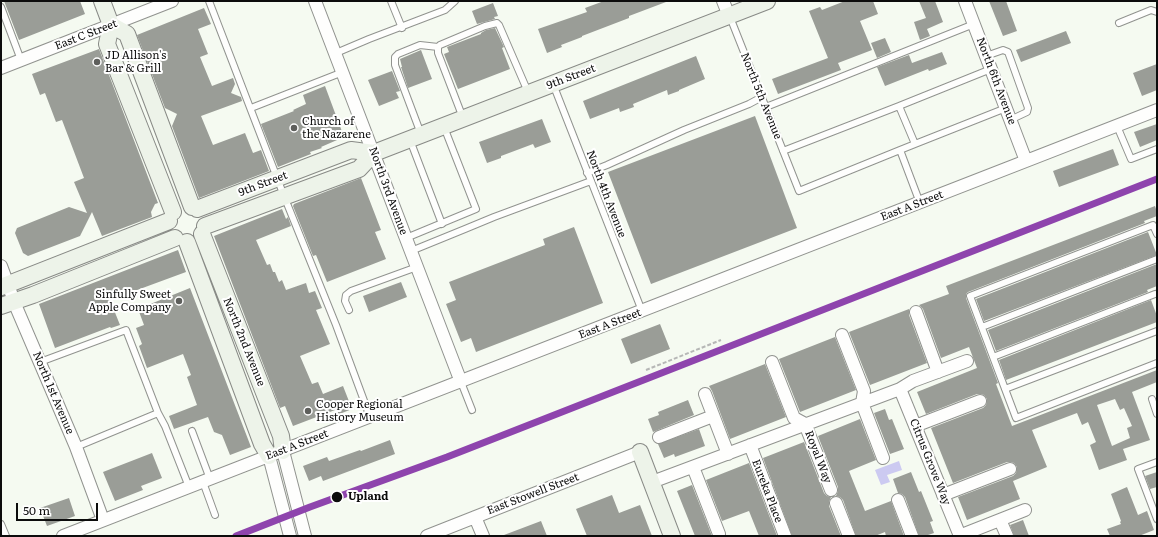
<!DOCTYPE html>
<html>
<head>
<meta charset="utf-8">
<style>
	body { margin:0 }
	#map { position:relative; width:1158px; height:537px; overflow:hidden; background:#f5faf1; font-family:Literata,serif }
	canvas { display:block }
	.frame { position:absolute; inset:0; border:2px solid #0c0c0c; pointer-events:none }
	.scale { position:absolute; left:16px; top:503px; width:82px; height:18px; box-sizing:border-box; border:2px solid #0c0c0c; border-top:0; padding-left:5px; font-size:12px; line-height:14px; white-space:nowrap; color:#0c0c0c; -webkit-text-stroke:3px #fff; paint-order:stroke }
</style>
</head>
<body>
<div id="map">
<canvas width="1158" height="537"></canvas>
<div class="frame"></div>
<div class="scale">50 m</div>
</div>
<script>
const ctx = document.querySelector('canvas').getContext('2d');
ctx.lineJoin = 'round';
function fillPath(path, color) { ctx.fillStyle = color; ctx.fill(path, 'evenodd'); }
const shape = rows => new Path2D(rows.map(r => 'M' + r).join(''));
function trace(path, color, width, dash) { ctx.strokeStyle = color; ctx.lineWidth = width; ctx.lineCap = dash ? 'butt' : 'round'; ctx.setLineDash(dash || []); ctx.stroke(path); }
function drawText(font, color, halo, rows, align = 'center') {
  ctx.font = font + ' Literata,serif'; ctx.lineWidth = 4; ctx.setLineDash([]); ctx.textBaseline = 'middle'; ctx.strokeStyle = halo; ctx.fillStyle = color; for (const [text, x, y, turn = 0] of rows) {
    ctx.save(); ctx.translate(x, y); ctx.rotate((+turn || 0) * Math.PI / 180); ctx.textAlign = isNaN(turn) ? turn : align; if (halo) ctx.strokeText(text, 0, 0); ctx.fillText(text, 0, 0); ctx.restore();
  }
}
fillPath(shape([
	[899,461,902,470,887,475,890,482,881,485,875,470]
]), '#cccaf1');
fillPath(shape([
	[4,1,80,1,85,14,19,40],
	[604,1,666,2,629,16,629,18,582,36,582,37,561,45,562,47,547,53,538,29,587,12,585,8],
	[845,1,873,1,878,14,860,21,872,50,838,63,841,70,778,94,772,79,828,58,809,11,820,7,822,10],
	[919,1,935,1,943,22,927,29,930,36,920,40,914,22,926,18],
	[989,1,1006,1,1017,31,1003,36],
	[493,3,498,16,494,17,495,19,477,24,472,11],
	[204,8,211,24,198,29,208,54,200,57,212,86,233,78,235,84,231,93,241,97,242,101,201,116,213,145,245,133,253,153,261,150,269,171,199,198,172,126,177,114,165,108,137,35],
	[495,28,504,47,502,48,510,69,458,89,444,54,449,52,447,47,481,34,481,33,486,30],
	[1066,31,1071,43,1021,62,1016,50],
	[885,38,891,52,877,58,871,43],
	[99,49,158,203,155,204,151,212,152,217,102,236,92,212,80,236,28,256,23,253,15,233,17,228,69,207,87,213,74,182,84,178,62,120,56,122,45,93,40,95,32,74],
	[421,50,432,79,408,88,401,67,402,67,400,59],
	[942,52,947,64,929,71,928,69,885,86,877,67,909,55,912,63],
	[696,56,705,79,679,90,679,91,668,95,667,90,633,104,634,107,620,112,619,108,590,119,583,101],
	[1157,64,1157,90,1142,96,1133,73],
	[392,71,400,91,396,92,399,98,379,106,368,80],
	[325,86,344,137,321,147,322,148,310,152,311,154,278,167,261,124,294,111,293,110,306,104,303,95],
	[755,116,797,228,651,284,608,172],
	[542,119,551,142,535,148,533,144,501,156,501,158,487,163,479,142],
	[1157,124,1157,140,1140,147,1134,132],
	[1113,149,1119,165,1059,187,1053,171],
	[361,178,381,230,375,232,386,259,327,282,316,255,313,256,293,206,294,204],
	[1155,206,1157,212,1157,216,1144,221,1145,223,968,292,966,294,966,298,998,383,996,384,1012,426,1157,370,1157,382,1132,392,1150,440,1123,449,1127,460,1099,470,1090,445,1096,442,1088,422,1082,425,1077,413,1032,430,1047,467,1013,481,1020,499,967,520,958,497,1013,476,1016,473,1017,467,1014,463,1011,462,1007,462,953,483,931,428,983,408,986,405,987,399,984,395,981,394,977,394,926,414,917,392,977,368,969,347,941,358,923,309,919,305,949,294,946,286],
	[1115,399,1120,410,1124,408,1132,426,1127,428,1130,438,1112,446,1097,405],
	[282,209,286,219,288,217,291,226,256,240,267,265,270,264,273,272,275,272,279,282,282,280,286,290,306,283,309,293,315,291,322,308,316,310,330,344,300,356,312,384,318,382,323,394,343,386,352,409,337,415,335,410,293,426,285,406,280,408,214,236],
	[574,227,603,303,476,352,471,338,461,342,446,304,456,300,449,282,545,245,543,239],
	[1148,232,1157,255,984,321,976,299],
	[178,250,186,272,110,300,120,325,111,328,110,327,55,348,39,304],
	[1157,264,1157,286,1147,290,1148,292,996,351,988,330],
	[401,282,407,297,369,312,363,296],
	[190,288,251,447,230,455,222,435,214,432,208,417,174,429,169,416,197,405,187,377,191,375,183,354,147,368,139,346,142,344,136,328,144,325,138,309],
	[1151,300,1157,316,1157,322,1006,380,999,360],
	[909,309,909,315,927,363,870,385,849,332],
	[660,324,670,349,631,364,621,339],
	[835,337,856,390,800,412,779,359],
	[765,364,786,417,730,439,712,391,709,386],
	[688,400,694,415,653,432,648,419,659,415,658,412],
	[885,409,889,420,892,419,904,449,890,454,874,413],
	[860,419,876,460,849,471,865,511,891,501,904,536,886,536,885,532,875,536,856,536,843,500,840,497,836,496,838,491,838,487,818,436],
	[699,429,705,446,675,457,674,454,664,458,658,444],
	[390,440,395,454,323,481,321,476,309,481,303,466,327,457,329,461,360,450,361,451],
	[804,442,824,493,827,496,831,497,829,502,829,506,841,536,792,536,763,458],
	[152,453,162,478,141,486,143,490,115,501,103,472],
	[749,463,777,536,759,536,749,511,722,521,706,480],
	[911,472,919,492,921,491,933,521,930,522,934,533,925,536,919,536,905,497,902,494,898,493,893,479],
	[1157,472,1157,487,1150,489,1145,476],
	[692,485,712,536,695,536,677,491],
	[1127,487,1138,515,1147,511,1154,530,1139,536,1110,536,1107,529,1121,524,1120,522,1121,521,1111,494],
	[612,495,619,513,640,505,652,536,587,536,576,509],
	[69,498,75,516,47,526,40,508],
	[1023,520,1029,536,1014,536,1010,525],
	[541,521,547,536,504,536,504,535]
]), '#9a9d97');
const lane = shape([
	[209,1,284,196,336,325,370,417],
	[391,1,402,28],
	[1,7,21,60],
	[730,17,799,191,900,150],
	[1119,23,1151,10,1157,12],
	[336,53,369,39,445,10,455,1],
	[986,56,1003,50,1008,52,1028,108,1027,112,1010,120],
	[991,69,899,106,915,144,1006,108],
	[553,84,642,311],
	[766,107,974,24],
	[251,108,343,72],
	[463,118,438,53,438,47,440,45,485,26,497,23,499,25,528,92],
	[1117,126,1131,159,1157,149],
	[421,134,395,65,395,57,398,54,420,45,438,47],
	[410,140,442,224],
	[915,144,900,150,920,203],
	[783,151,899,106],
	[587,173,607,165,684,130,749,104,762,97],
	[1157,234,1153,225,970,296,1016,418,1157,363],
	[406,238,476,209,444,127],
	[411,251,465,229,494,217,591,181],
	[349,310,345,301,346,295,351,291,417,267],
	[982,327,1157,259],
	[993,357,1155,294],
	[40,362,126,330,158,413,76,447],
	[461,382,472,410],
	[1005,389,1157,331],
	[1152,399,1157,414],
	[158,413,165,426,189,487],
	[192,431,210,479],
	[1157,462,1138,469,1157,519],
	[203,482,215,515],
	[1,524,6,536]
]);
const street = shape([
	[315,1,461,382],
	[723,1,729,16],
	[965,1,1026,161],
	[1,68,172,1],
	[1,266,17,309,76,447,103,520],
	[916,312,938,372],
	[842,335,864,391,862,403,883,458],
	[772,362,794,418,805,424,831,490],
	[900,389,960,536],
	[705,394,728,454],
	[915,426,980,401],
	[659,437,713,416],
	[750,445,785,536],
	[283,451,305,536],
	[269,456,290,536],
	[693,467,719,534],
	[652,482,900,389,913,381,967,361],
	[943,495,1010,469],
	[898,500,912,536],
	[836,503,849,536],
	[475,517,483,536],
	[1000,520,1007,536],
	[63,536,1157,110],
	[427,536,640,452],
	[959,536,1025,510]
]);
const secondary = shape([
	[102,1,111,25,107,44,173,212],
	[111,25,127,34,192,207],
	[197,209,351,150,374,153],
	[205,226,359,169,374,153,767,1],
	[202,234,281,436,283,451],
	[187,242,262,444,269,456],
	[1,287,169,221],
	[1,306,33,295,175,238],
	[640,452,672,536]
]);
trace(lane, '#91938f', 8);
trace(street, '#91938f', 14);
trace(secondary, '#888a86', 18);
trace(shape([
	[646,370,721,340]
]), '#b6b7b6', 2, [4, 2]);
trace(lane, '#fefefd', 6);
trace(street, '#fefefd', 12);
trace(secondary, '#edf3e9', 16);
trace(shape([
	[236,536,310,507,447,457,1157,179]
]), '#8e44ad', 7);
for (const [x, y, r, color] of [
	[97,62,4,"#5e5f5c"],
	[294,128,4,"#5e5f5c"],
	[179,301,4,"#5e5f5c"],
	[308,411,4,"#5e5f5c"],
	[337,497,6,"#0c0c0c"]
]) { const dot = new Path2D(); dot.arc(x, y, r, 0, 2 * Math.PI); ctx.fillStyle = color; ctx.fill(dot); trace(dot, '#fff', 1.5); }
drawText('11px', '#0c0c0c', '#fff', [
	["East C Street",86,35,-21],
	["9th Street",571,77,-21],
	["North 6th Avenue",996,81,69],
	["North 5th Avenue",761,96,68],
	["9th Street",263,184,-21],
	["North 3rd Avenue",388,191,70],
	["North 4th Avenue",606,194,69],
	["East A Street",912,206,-21],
	["East A Street",610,324,-21],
	["North 2nd Avenue",244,342,68],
	["North 1st Avenue",53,393,67],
	["East A Street",297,445,-21],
	["Royal Way",818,457,69],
	["Citrus Grove Way",930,462,68],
	["Eureka Place",767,491,69],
	["East Stowell Street",533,494,-21]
]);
drawText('11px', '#0c0c0c', '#fff', [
	["JD Allison's",105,56],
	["Bar & Grill",105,69],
	["Church of",302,122],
	["the Nazarene",302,135],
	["Sinfully Sweet",171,295,"right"],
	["Apple Company",171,308,"right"],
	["Cooper Regional",316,405],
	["History Museum",316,418]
], 'left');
drawText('bold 11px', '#0c0c0c', '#fff', [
	["Upland",348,497]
], 'left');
</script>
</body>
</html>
